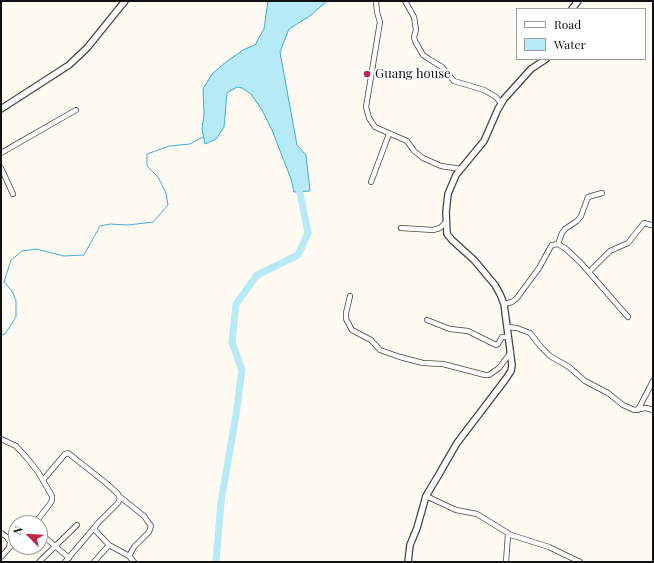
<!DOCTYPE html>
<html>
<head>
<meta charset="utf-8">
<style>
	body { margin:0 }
	#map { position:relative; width:654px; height:563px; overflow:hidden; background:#fffaf2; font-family:"Playfair Display",serif }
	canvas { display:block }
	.frame { position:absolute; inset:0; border:2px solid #101010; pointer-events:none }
	.legend { position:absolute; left:516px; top:8px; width:130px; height:52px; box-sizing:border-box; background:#fff; border:1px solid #9f9f9f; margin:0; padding:5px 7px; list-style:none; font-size:12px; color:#101010 }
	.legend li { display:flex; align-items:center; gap:8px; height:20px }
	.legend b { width:20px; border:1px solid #9f9f9f }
	.north { position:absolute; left:8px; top:515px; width:40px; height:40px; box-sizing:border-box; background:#fff; border:1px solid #9f9f9f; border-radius:50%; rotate:294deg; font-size:11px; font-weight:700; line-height:16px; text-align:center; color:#101010 }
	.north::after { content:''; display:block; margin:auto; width:14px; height:18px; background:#c22548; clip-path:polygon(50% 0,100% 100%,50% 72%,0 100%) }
</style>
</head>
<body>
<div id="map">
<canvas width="654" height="563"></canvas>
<div class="frame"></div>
<ul class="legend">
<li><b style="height:5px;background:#fff"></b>Road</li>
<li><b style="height:11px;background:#b6eaf7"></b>Water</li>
</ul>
<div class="north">N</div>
</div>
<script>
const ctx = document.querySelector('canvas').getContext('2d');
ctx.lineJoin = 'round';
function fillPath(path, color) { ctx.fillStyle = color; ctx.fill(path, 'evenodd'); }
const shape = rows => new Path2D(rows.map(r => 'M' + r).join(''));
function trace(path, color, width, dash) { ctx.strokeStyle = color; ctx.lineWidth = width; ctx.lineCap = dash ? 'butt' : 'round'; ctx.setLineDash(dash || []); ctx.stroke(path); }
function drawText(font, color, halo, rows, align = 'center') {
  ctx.font = font + ' "Playfair Display",serif'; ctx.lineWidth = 4; ctx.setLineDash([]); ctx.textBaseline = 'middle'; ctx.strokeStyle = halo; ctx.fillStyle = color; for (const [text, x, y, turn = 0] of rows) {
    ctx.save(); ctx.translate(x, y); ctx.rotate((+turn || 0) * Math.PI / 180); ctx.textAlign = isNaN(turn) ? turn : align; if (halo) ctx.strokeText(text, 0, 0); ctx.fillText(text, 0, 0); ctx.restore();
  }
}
const water = shape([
	[268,1,327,1,310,16,289,29,280,52,297,145,306,155,310,191,294,192,291,179,272,130,262,110,251,94,242,88,237,87,227,93,224,127,216,139,205,144,202,129,204,114,203,89,212,74,226,62,243,50,255,45,264,29,268,1]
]);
fillPath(water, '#b6eaf7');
trace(water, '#3caecf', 1);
trace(shape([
	[1,335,5,334,16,317,16,301,12,291,4,282,11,260,22,251,36,249,64,256,84,255,100,226,110,224,128,225,153,222,168,205,166,193,158,177,147,166,147,154,169,146,190,144,203,137]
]), '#3caecf', 1);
trace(shape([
	[216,562,221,502,236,415,242,370,232,342,236,304,257,275,298,255,308,233,298,183]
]), '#b6eaf7', 7);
const minor = shape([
	[376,1,377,12,380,22,367,101,366,107,369,118,375,127,407,141,414,151,423,158,441,166,461,169],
	[405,1,414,17,416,30,414,37,415,41,423,55,429,59,442,67,454,81,484,90,496,97,501,103],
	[1,153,76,110],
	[1,168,13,194],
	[371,182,389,134],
	[401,228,433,230,440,228,446,222],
	[558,244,562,233,565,229,577,221,581,216,588,197,602,193],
	[589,272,610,251,628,243,644,223,651,225],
	[350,296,346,313,346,319,352,330,371,340,380,350,400,357,423,363,443,364,485,375,489,375,499,368,511,352],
	[504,304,512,302,517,298,539,268,550,248,552,245,558,244,566,249,581,263,628,317],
	[427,320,450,329,468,331,496,345,498,344,502,337,509,337],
	[507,327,517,328,530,333,541,347,550,356,569,367,585,381,608,393,623,405,634,410,646,408,653,410],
	[638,410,653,381],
	[1,439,16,446,27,458,38,472,52,496,52,500,50,504,35,523],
	[43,480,65,454,68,453,106,483,118,494,120,499,118,503,97,524,94,529,109,545,129,556,134,562],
	[119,496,144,516,151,526,149,532,134,547,129,556],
	[426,496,456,510,477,514,511,535,549,547,580,562],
	[1,533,7,537,10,542,9,548,1,557],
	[40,533,69,558],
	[9,548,16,541],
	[39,562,77,525],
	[65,562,94,528],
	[94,562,109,545],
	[506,562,508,534]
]);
const tertiary = shape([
	[572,9,578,1],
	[1,109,69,65,87,48,125,1],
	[408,562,410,545,417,528,426,496,438,476,457,443,505,380,511,371,512,365,504,304,500,294,495,285,474,260,452,240,447,234,446,212,448,194,456,175,484,141,498,109,504,99,531,69,546,59]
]);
trace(minor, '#434343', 6);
trace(tertiary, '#434343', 8);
trace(minor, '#fff', 4.5);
trace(tertiary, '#fff', 5.5);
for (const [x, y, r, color] of [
	[367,74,4,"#c22548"]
]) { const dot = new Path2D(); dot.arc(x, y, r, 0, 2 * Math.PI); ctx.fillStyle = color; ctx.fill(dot); trace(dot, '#fff', 1.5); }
drawText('13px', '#101010', '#fff', [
	["Guang house",375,74]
], 'left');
</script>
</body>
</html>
